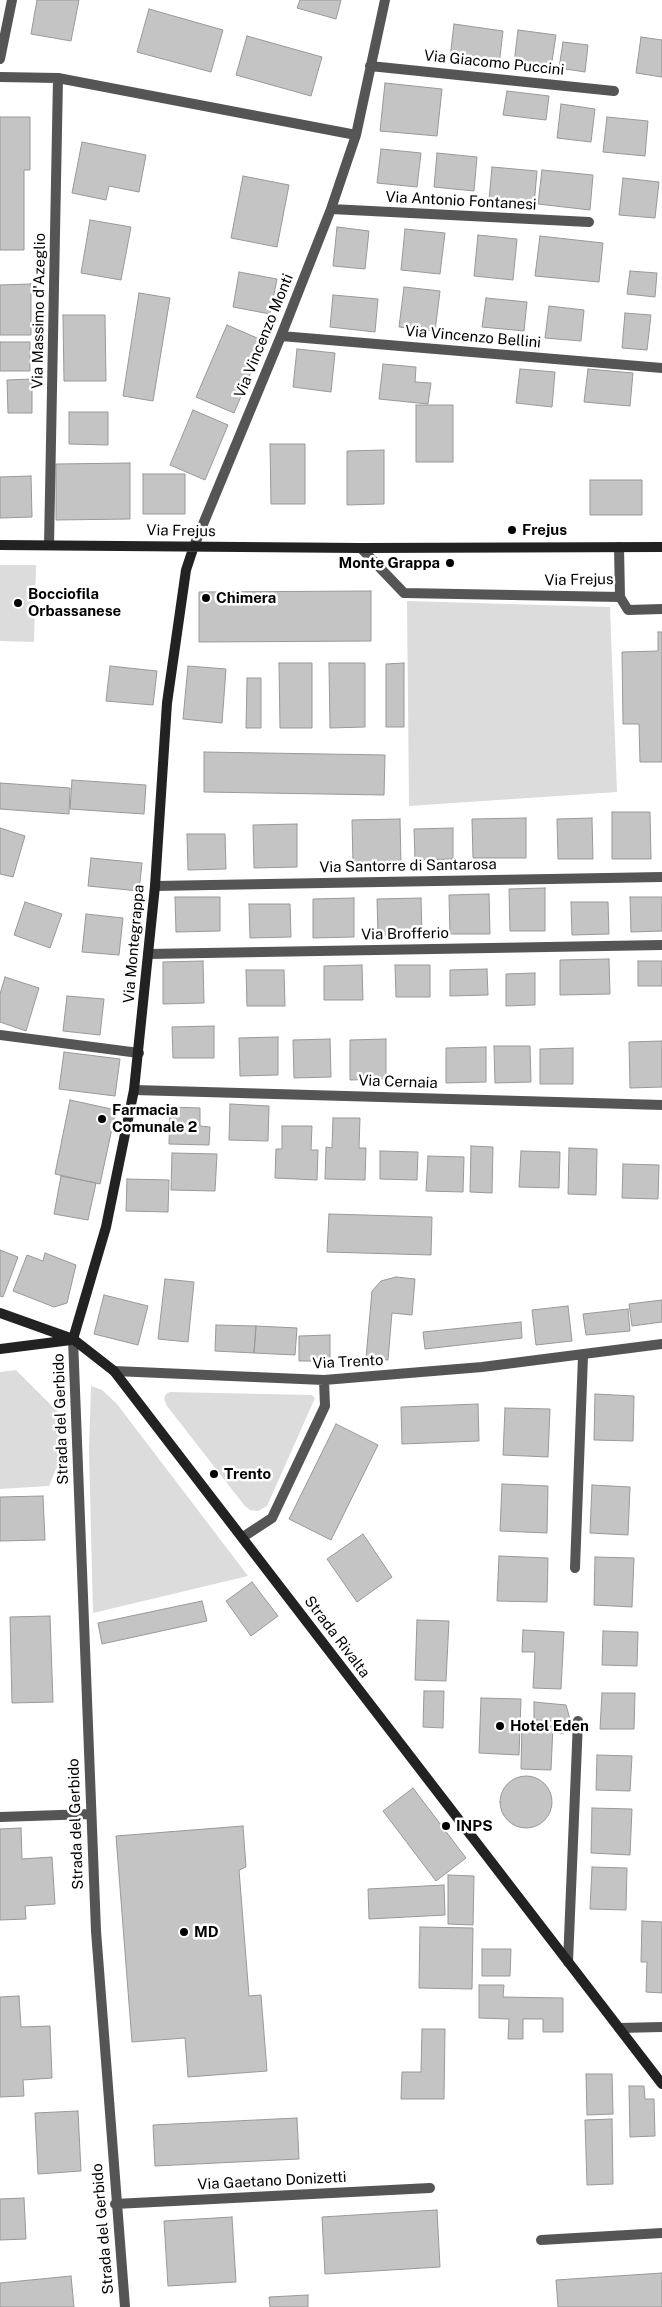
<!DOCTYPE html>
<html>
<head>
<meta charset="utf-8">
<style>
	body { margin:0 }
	canvas { display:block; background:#fff }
</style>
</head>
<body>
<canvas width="662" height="2307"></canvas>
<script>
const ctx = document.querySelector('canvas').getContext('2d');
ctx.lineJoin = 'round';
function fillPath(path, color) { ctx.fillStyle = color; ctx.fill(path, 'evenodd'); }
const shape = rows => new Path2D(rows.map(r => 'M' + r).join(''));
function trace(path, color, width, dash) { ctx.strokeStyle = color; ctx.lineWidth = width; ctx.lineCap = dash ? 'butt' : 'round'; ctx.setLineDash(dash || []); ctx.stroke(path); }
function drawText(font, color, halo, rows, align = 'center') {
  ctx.font = font + ' "Public Sans",sans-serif'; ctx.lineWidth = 5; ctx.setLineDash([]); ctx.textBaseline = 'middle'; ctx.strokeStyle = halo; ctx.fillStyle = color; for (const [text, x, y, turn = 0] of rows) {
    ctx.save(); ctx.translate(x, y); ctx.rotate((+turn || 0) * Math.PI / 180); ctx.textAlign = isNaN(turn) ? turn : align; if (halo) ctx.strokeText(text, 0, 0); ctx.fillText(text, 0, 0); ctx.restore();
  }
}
fillPath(shape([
	[0,565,36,565,34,642,0,641],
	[407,601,610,607,617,792,409,806],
	[16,1370,61,1415,64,1450,49,1486,0,1489,0,1372],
	[91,1386,102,1390,117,1404,248,1576,93,1613,89,1450],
	[170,1392,312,1395,315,1398,267,1506,258,1511,250,1510,244,1505,167,1406,164,1399,166,1394]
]), '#dcdcdc');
const building = shape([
	[37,0,79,0,71,41,31,34,37,0],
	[300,0,341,0,336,19,297,8,300,0],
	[149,9,223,30,211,72,137,52,149,9],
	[454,24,503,31,499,65,450,58,454,24],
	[518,30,556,35,551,68,514,63,518,30],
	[247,36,322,57,311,96,236,75,247,36],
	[641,37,662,40,662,77,636,73,641,37],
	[563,42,588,45,585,72,559,68,563,42],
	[385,83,442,89,437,136,380,131,385,83],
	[507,91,549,96,546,120,503,115,507,91],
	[561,104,595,109,591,142,557,138,561,104],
	[0,117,30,117,30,170,24,170,24,250,0,250,0,117],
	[607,117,648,121,645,156,603,152,607,117],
	[82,142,146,155,139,192,109,186,106,200,72,193,82,142],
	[381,149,421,153,417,187,377,183,381,149],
	[437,153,477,157,474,191,434,187,437,153],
	[492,167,537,171,534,205,489,200,492,167],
	[542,170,593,175,590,210,538,204,542,170],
	[243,176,289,185,277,247,231,238,243,176],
	[623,178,659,182,655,218,619,215,623,178],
	[90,220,131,227,121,280,81,273,90,220],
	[337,227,369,231,365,269,333,266,337,227],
	[405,229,445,233,440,274,401,270,405,229],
	[478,235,517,239,513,280,474,276,478,235],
	[540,236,603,243,599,282,535,276,540,236],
	[630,271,657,273,655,297,627,294,630,271],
	[239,272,277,279,270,314,233,307,239,272],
	[31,284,31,335,0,335,0,285,31,284],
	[404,287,440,291,435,331,399,327,404,287],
	[139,293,170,298,153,401,123,396,139,293],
	[333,295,378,299,375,332,330,327,333,295],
	[486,298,527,302,524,331,482,327,486,298],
	[549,306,584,310,581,341,545,338,549,306],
	[625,313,651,315,647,350,622,348,625,313],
	[63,315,105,315,106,381,64,381,63,315],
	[227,325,264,341,234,413,196,397,227,325],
	[0,342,30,342,30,371,0,371,0,342],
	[297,349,335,353,331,392,293,387,297,349],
	[383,364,416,367,415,382,431,383,428,404,379,399,383,364],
	[520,369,555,372,552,407,516,403,520,369],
	[588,369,633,373,630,406,584,402,588,369],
	[32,379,32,413,8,413,7,380,32,379],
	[416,405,453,405,453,462,416,462,416,405],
	[193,410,228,425,205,480,170,465,193,410],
	[69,412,108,412,108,445,69,444,69,412],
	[270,444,305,444,305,504,271,504,270,444],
	[384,450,384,504,347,505,347,451,384,450],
	[130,463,130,519,56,520,56,464,130,463],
	[143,474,185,474,185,514,143,514,143,474],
	[31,476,32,517,0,518,0,477,31,476],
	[590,480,642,480,642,515,590,515,590,480],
	[371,591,371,641,199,642,199,592,371,591],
	[658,632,662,632,662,762,640,762,639,724,623,724,622,652,658,651,658,632],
	[279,663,312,663,312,728,280,728,279,663],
	[329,663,365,663,365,727,330,728,329,663],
	[404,663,404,727,386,727,386,664,404,663],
	[110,666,157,671,153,705,106,701,110,666],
	[188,666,226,669,222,723,183,719,188,666],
	[247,678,261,678,261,728,246,728,247,678],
	[204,752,385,755,384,795,204,792,204,752],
	[72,780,146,785,144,814,70,809,72,780],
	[0,783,70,788,69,814,0,809,0,783],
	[612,812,650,812,651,859,612,859,612,812],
	[526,818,526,858,473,858,472,819,526,818],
	[592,818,593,859,558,859,557,819,592,818],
	[400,819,401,863,353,864,352,820,400,819],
	[297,824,297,867,254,868,253,825,297,824],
	[0,828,25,836,13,877,0,874,0,828],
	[453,828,453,859,415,860,414,829,453,828],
	[187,834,225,834,226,869,188,870,187,834],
	[91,858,142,863,139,891,88,886,91,858],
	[545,888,545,931,510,931,509,889,545,888],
	[489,894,490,934,450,934,449,895,489,894],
	[175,897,220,897,220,931,176,932,175,897],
	[630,897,662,897,662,931,631,932,630,897],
	[354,898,354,937,313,938,313,899,354,898],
	[421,898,422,935,378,935,377,899,421,898],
	[25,902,62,914,50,948,14,935,25,902],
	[571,902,608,902,609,934,572,935,571,902],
	[249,904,290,904,291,937,250,938,249,904],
	[86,914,123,918,119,955,82,952,86,914],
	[609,959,610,994,560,995,560,960,609,959],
	[203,961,204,1003,163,1004,163,962,203,961],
	[638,961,662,961,662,986,638,986,638,961],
	[362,965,363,1000,324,1000,324,966,362,965],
	[395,965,430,965,430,997,396,997,395,965],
	[487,969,488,995,450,996,450,970,487,969],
	[246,970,284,970,285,1006,247,1006,246,970],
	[535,973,535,1005,506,1006,506,974,535,973],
	[5,977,39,988,26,1031,0,1022,0,994,5,977],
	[67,996,104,999,100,1035,63,1031,67,996],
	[214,1026,214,1058,173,1058,172,1027,214,1026],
	[278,1037,278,1075,240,1076,239,1038,278,1037],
	[330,1039,331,1077,294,1078,293,1040,330,1039],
	[386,1039,386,1079,350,1080,350,1040,386,1039],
	[662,1041,662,1087,630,1088,629,1042,662,1041],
	[494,1046,530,1046,531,1082,495,1083,494,1046],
	[486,1047,486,1082,446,1083,446,1048,486,1047],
	[573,1048,573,1084,540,1084,540,1049,573,1048],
	[64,1052,120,1059,115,1096,59,1089,64,1052],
	[70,1100,116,1110,100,1184,55,1174,70,1100],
	[230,1104,269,1106,268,1141,229,1140,230,1104],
	[170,1107,200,1108,200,1126,210,1127,209,1145,169,1144,170,1107],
	[333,1118,360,1118,359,1148,366,1148,365,1180,325,1179,326,1147,332,1148,333,1118],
	[282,1126,312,1126,311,1150,318,1150,317,1180,275,1178,276,1149,282,1149,282,1126],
	[471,1146,493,1147,492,1193,470,1192,471,1146],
	[569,1148,597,1149,596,1195,568,1194,569,1148],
	[380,1151,418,1152,417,1180,380,1179,380,1151],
	[521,1151,560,1152,559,1188,519,1187,521,1151],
	[172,1153,217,1154,215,1191,171,1190,172,1153],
	[428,1156,464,1157,463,1192,426,1191,428,1156],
	[623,1164,659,1165,658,1199,622,1198,623,1164],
	[61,1176,96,1183,88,1220,54,1214,61,1176],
	[127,1179,169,1180,168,1212,126,1211,127,1179],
	[329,1214,432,1217,431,1255,327,1252,329,1214],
	[0,1250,18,1257,3,1297,0,1296,0,1250],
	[45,1253,76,1265,67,1303,54,1307,13,1291,27,1255,43,1261,45,1253],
	[396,1277,415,1279,412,1315,392,1313,388,1360,366,1358,372,1291,381,1281,396,1277],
	[165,1279,194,1282,188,1342,158,1339,165,1279],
	[104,1295,148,1306,138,1345,94,1334,104,1295],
	[662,1300,662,1322,632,1326,629,1304,662,1300],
	[568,1306,572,1341,536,1345,532,1310,568,1306],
	[628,1309,630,1331,586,1335,583,1314,628,1309],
	[521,1322,522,1338,425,1349,423,1332,521,1322],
	[216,1325,256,1326,254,1353,215,1351,216,1325],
	[256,1326,297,1328,295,1355,254,1353,256,1326],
	[330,1335,330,1361,299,1361,299,1336,330,1335],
	[595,1394,634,1396,633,1441,594,1440,595,1394],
	[478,1404,479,1441,402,1444,401,1407,478,1404],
	[505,1408,550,1409,548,1457,503,1455,505,1408],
	[336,1424,378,1445,331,1540,289,1519,336,1424],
	[502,1484,548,1486,547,1533,500,1531,502,1484],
	[592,1485,630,1487,628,1535,590,1533,592,1485],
	[43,1496,45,1540,0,1541,0,1497,43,1496],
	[363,1534,392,1577,357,1602,327,1559,363,1534],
	[499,1556,548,1558,547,1602,497,1601,499,1556],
	[595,1557,634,1558,632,1607,594,1605,595,1557],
	[252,1582,278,1616,251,1636,226,1601,252,1582],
	[202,1601,207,1621,102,1644,98,1623,202,1601],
	[50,1616,53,1702,12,1703,10,1617,50,1616],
	[417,1620,449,1621,446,1681,415,1680,417,1620],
	[523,1630,564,1632,561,1689,533,1688,535,1652,522,1652,523,1630],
	[603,1631,638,1632,637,1666,602,1665,603,1631],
	[424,1691,444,1691,443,1728,423,1727,424,1691],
	[602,1693,635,1693,634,1729,600,1729,602,1693],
	[481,1698,521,1699,519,1755,479,1753,481,1698],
	[534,1702,566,1705,573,1730,560,1734,556,1721,534,1720,534,1702],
	[522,1725,553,1726,551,1770,521,1769,522,1725],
	[597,1755,632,1756,630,1791,596,1790,597,1755],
	'500 1802a26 26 0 1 1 52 0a26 26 0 1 1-52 0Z',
	[413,1788,466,1858,436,1881,383,1811,413,1788],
	[592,1808,632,1809,630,1855,591,1853,592,1808],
	[243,1826,246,1867,239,1870,249,1996,261,1995,267,2071,188,2077,185,2038,132,2042,116,1836,243,1826],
	[21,1828,22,1859,52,1857,55,1904,25,1906,26,1919,0,1920,0,1829,21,1828],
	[592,1867,627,1868,626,1910,590,1909,592,1867],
	[448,1875,474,1876,473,1925,448,1924,448,1875],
	[444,1885,445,1915,369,1919,368,1889,444,1885],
	[642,1921,662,1922,662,1993,646,1992,647,1962,641,1962,642,1921],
	[420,1927,473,1928,472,1989,419,1988,420,1927],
	[482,1949,511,1949,510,1976,482,1976,482,1949],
	[479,1985,504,1985,503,1997,563,1998,563,2032,543,2032,543,2019,523,2019,523,2039,508,2039,509,2019,479,2018,479,1985],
	[19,1996,21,2027,50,2026,52,2078,23,2080,24,2096,0,2097,0,1997,19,1996],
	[422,2029,445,2029,444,2099,401,2099,402,2072,421,2072,422,2029],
	[586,2074,612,2074,613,2114,587,2115,586,2074],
	[629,2086,644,2086,645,2099,654,2099,655,2136,630,2137,629,2086],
	[78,2111,81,2171,38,2174,35,2113,78,2111],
	[297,2118,299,2159,155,2166,153,2125,297,2118],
	[612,2119,613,2184,587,2185,585,2120,612,2119],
	[24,2198,26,2239,0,2240,0,2199,24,2198],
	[437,2210,440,2267,325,2274,322,2217,437,2210],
	[232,2217,236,2282,168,2286,164,2221,232,2217],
	[662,2273,662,2307,558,2307,556,2280,662,2273],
	[71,2276,74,2307,0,2307,0,2283,71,2276],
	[308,2295,308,2307,270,2307,269,2297,308,2295]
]);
fillPath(building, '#c4c4c4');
trace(building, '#999', 1);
trace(shape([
	[0,59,12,0],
	[370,66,614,91],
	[0,77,58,78,356,135],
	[331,209,589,222],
	[281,336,662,368],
	[49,545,58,78],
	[194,546,281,336,331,209,356,135,385,0],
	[619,547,620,597],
	[361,548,404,593,620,597],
	[620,597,628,610,662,609],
	[155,886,662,877],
	[148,954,662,945],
	[0,1035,139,1053],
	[134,1090,662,1105],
	[73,1339,96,1931,125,2307],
	[114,1371,324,1380,482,1367,662,1344],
	[243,1537,272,1518,325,1406,324,1380],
	[575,1568,583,1356],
	[0,1817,90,1814],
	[568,1962,578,1721],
	[619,2028,662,2027],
	[115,2204,430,2188],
	[541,2240,662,2233]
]), '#555', 10);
trace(shape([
	[0,545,361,548,662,547],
	[0,1313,73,1339,114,1371,662,2084],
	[73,1339,106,1227,134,1090,155,886,167,703,186,570,194,546],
	[0,1349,71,1340]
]), '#222', 10);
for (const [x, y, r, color] of [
	[512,530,5,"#000"],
	[450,563,5,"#000"],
	[206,598,5,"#000"],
	[18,603,5,"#000"],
	[102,1119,5,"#000"],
	[214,1474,5,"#000"],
	[500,1726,5,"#000"],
	[446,1826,5,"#000"],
	[184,1932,5,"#000"]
]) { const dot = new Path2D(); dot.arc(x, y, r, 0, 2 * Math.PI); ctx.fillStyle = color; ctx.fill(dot); trace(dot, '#fff', 2); }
drawText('15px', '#000', '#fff', [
	["Via Giacomo Puccini",494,63,6],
	["Via Antonio Fontanesi",461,201,3],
	["Via Massimo d'Azeglio",39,311,-89],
	["Via Vincenzo Monti",264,336,-68],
	["Via Vincenzo Bellini",473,337,5],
	["Via Frejus",181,531,1],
	["Via Frejus",579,580,-1],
	["Via Santorre di Santarosa",408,866,-1],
	["Via Brofferio",405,934,-1],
	["Via Montegrappa",134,944,-85],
	["Via Cernaia",398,1082,2],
	["Via Trento",348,1362,-3],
	["Strada del Gerbido",61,1419,-92],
	["Strada Rivalta",337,1637,53],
	["Strada del Gerbido",76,1824,-92],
	["Via Gaetano Donizetti",272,2181,-3],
	["Strada del Gerbido",103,2229,-95]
]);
drawText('bold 15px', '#000', '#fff', [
	["Frejus",522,530],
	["Monte Grappa",440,563,"right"],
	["Bocciofila",28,594],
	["Orbassanese",28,611],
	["Chimera",216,598],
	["Farmacia",112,1110],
	["Comunale 2",112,1127],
	["Trento",224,1474],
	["Hotel Eden",510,1726],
	["INPS",456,1826],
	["MD",194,1932]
], 'left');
</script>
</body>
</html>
